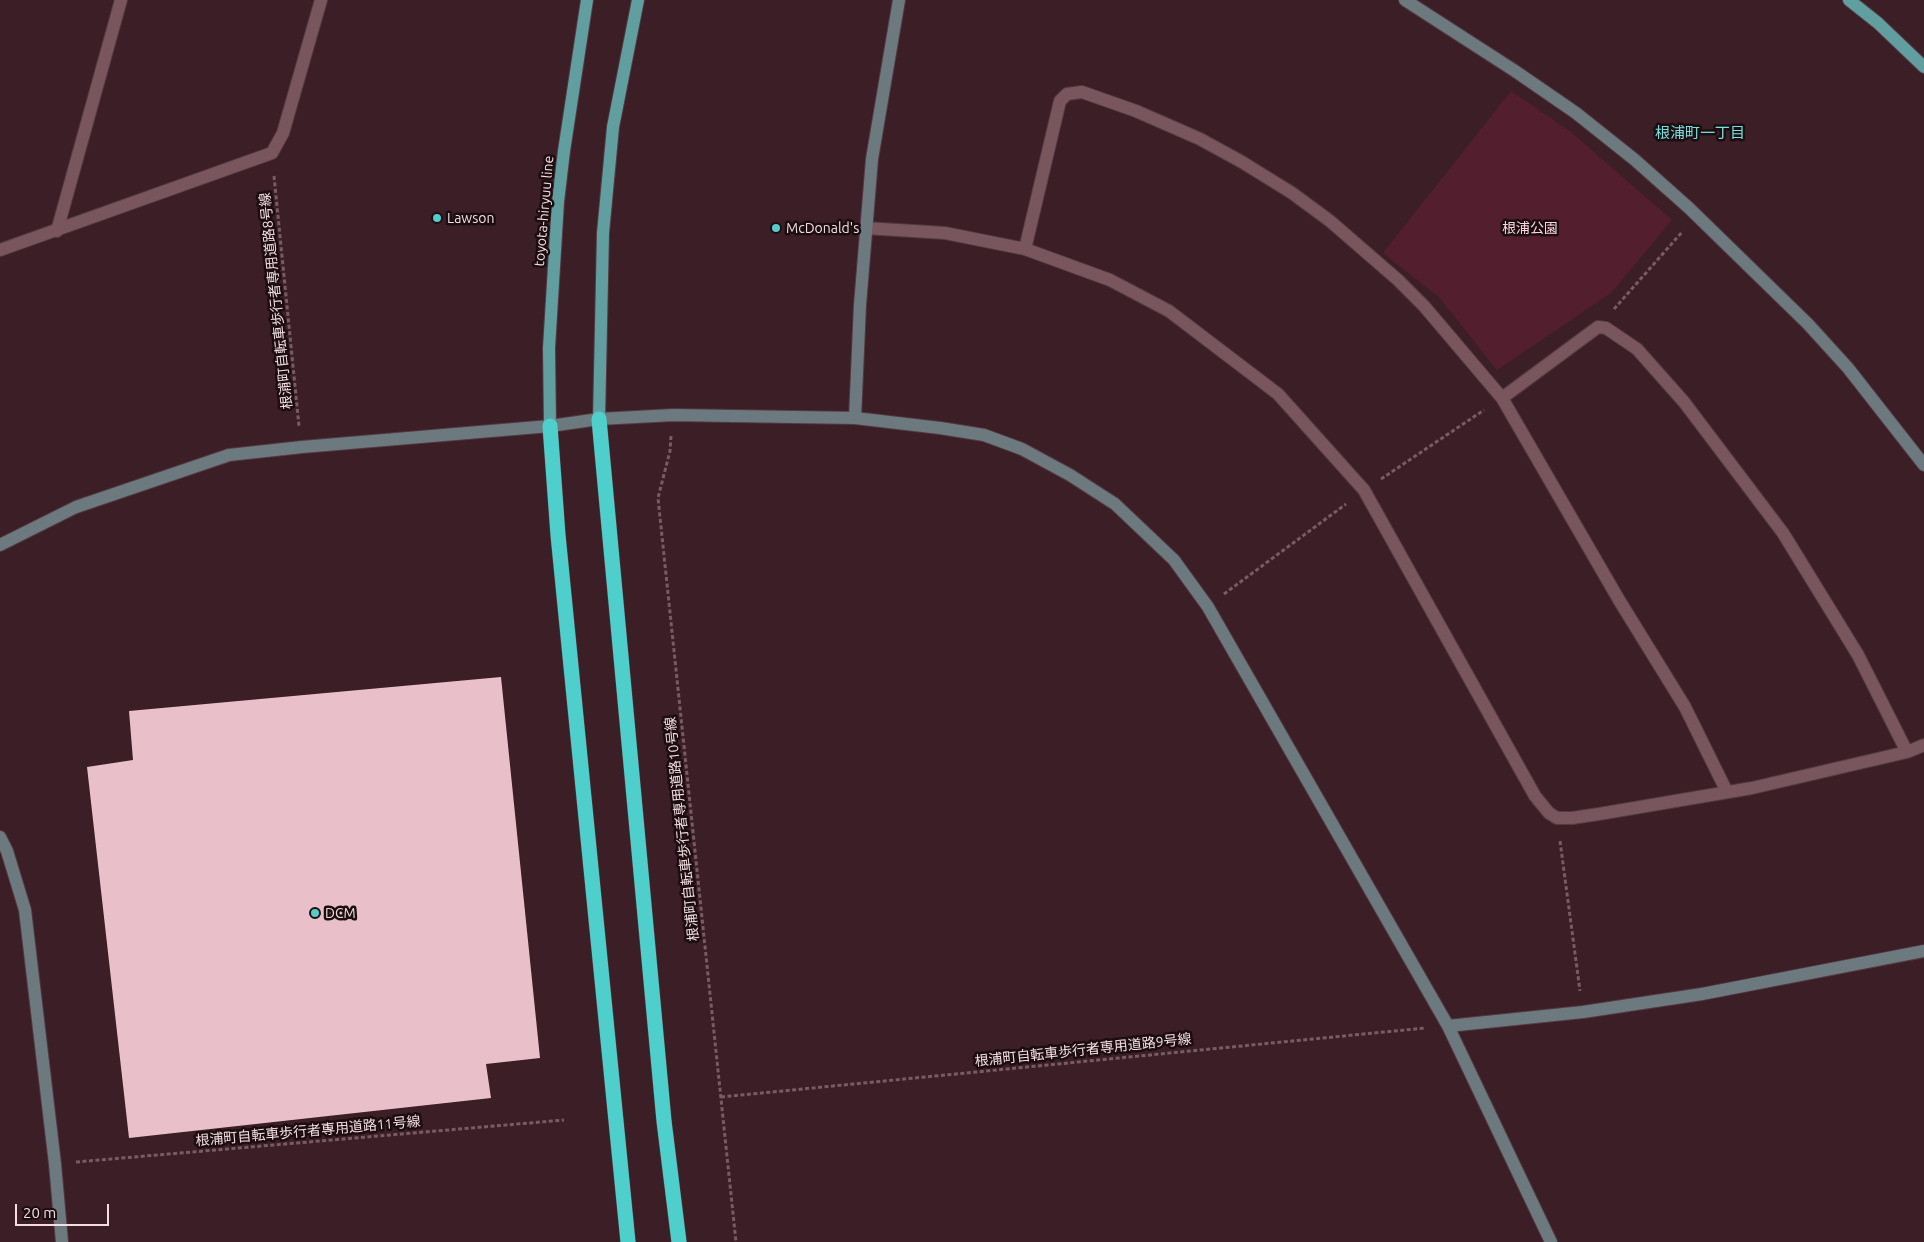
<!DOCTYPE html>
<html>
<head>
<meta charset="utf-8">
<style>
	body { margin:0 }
	#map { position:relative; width:1924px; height:1242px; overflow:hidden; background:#3c1e26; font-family:Ubuntu,sans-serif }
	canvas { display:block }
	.scale { position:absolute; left:15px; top:1204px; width:94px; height:22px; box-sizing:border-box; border:2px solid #f4dee2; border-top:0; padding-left:6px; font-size:15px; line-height:18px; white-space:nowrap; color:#f4dee2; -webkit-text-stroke:4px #1b0d10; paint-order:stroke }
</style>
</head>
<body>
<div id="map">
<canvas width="1924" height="1242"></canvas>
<div class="scale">20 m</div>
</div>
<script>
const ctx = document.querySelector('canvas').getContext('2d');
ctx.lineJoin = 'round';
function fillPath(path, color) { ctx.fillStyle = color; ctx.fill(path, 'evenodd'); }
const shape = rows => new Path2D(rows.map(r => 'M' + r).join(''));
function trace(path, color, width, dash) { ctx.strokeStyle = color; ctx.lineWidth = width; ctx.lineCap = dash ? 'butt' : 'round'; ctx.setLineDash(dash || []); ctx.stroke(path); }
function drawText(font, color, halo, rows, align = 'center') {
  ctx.font = font + ' Ubuntu,"Noto Sans JP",sans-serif'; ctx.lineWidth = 5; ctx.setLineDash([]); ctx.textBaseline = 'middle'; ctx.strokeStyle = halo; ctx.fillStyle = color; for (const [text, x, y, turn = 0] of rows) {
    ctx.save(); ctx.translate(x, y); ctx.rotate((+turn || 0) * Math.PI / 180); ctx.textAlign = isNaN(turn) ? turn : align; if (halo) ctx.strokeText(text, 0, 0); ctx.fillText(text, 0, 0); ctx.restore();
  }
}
fillPath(shape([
	[1511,91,1571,132,1672,220,1611,293,1497,370,1439,297,1383,253]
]), '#531f2f');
fillPath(shape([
	[501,677,540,1058,486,1064,491,1098,129,1138,87,767,133,760,129,711]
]), '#e9c0c9');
const street = shape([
	[865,228,945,233,1025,249,1110,280,1169,311,1278,394,1364,490,1535,796,1549,813,1557,818,1572,818,1599,814,1752,788,1907,752,1924,745],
	[57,231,121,0],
	[1025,249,1060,101,1067,94,1082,92,1136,111,1200,139,1242,162,1292,193,1330,221,1398,280,1424,306,1502,398,1619,600,1685,707,1727,792],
	[0,250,272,153,283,133,321,0],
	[1502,398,1598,327,1606,328,1637,349,1684,402,1783,533,1858,655,1907,752]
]);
const secondary = shape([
	[1405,0,1515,71,1576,113,1635,160,1689,208,1808,324,1848,368,1924,465],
	[855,418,860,305,872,159,899,0],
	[0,545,76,507,229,455,302,447,550,426,599,419,673,415,855,418,940,428,984,435,1022,449,1070,475,1115,504,1174,560,1208,607,1448,1026,1551,1242],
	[0,837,7,851,25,910,55,1164,62,1242],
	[1448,1026,1583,1012,1702,994,1924,951]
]);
const primary = shape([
	[1849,0,1878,23,1924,67],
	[599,419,603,233,613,127,638,0],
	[550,426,549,348,558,202,564,151,587,0]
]);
const highway = shape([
	[599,419,664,1121,679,1242],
	[550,426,558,535,628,1242]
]);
trace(street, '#543a42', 14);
trace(secondary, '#543a42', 14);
trace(primary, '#543a42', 14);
trace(highway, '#543a42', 16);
trace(shape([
	[274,176,299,426],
	[1614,309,1683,231],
	[671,436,670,451,658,498,736,1242],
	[1381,479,1484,410],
	[1224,594,1346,504],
	[1560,841,1580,991],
	[721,1097,1425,1028],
	[76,1162,564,1120]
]), '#785c63', 3, [4, 2.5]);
trace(street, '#79555e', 12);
trace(secondary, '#6c7a7f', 12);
trace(primary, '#609ea0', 12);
trace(highway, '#4fcfcc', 15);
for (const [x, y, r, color] of [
	[437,218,5,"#53cdca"],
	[776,228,5,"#53cdca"],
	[315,913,5,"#53cdca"]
]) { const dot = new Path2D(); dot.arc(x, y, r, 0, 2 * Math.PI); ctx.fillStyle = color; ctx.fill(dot); trace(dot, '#1b0d10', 2); }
drawText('14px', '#f4dee2', '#1b0d10', [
	["toyota-hiryuu line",544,211,-85],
	["根浦町自転車歩行者専用道路8号線",276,301,-96],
	["根浦町自転車歩行者専用道路10号線",682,829,-96],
	["根浦町自転車歩行者専用道路9号線",1083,1050,-6],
	["根浦町自転車歩行者専用道路11号線",308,1131,-5]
]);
drawText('14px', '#f4dee2', '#1b0d10', [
	["Lawson",447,218],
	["McDonald's",786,228],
	["DCM",325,913]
], 'left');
drawText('14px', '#fed5de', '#1b0d10', [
	["根浦公園",1530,228]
]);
drawText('15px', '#77e3df', '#1b0d10', [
	["根浦町一丁目",1700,133]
]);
</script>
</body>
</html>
